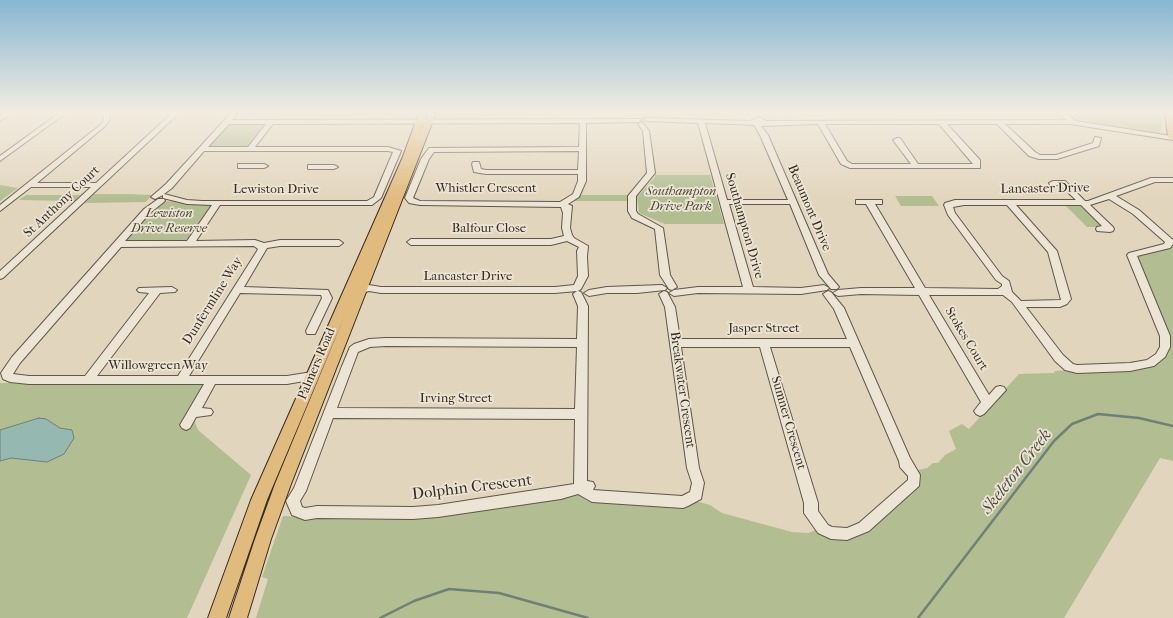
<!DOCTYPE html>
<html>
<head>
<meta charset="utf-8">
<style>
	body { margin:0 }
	canvas { display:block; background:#e2d5bd }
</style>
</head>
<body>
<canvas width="1173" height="618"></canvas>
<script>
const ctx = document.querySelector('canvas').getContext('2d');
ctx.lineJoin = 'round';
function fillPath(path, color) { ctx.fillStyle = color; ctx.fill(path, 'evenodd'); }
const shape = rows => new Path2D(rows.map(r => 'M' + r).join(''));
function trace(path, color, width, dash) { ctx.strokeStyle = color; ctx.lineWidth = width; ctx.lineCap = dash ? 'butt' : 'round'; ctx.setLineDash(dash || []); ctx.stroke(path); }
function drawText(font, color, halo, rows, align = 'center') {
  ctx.font = font + ' "IM FELL French Canon",serif'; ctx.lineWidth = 3.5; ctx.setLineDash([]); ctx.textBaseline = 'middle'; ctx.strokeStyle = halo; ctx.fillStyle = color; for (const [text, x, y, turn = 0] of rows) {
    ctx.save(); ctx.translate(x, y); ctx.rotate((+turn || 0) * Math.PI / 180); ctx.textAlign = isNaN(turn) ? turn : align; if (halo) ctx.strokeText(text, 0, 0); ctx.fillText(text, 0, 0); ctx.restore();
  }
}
fillPath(shape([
	[1065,113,1160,113,1163,123,1159,134,1156,133,1073,119],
	[229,123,267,123,249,146,208,146],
	[655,175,710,175,724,224,665,224,639,213,637,197,655,177],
	[0,185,18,188,0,201],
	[94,194,129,194,152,195,146,202,85,203],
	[26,195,80,195,75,201,19,200],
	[578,195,629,195,629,201,571,201],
	[895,196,932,196,939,206,901,206],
	[176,201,213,206,191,236,186,240,126,240,150,210,162,202],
	[1066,206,1084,206,1106,227,1087,227],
	[1173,246,1173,461,1160,458,1064,618,256,618,268,579,262,577,283,516,305,517,579,493,696,501,710,505,722,513,792,532,808,533,816,530,858,535,864,534,872,529,884,515,918,470,927,468,933,463,938,463,945,455,956,449,949,431,962,424,969,429,1019,374,1054,373,1055,371,1156,363,1161,360,1166,355,1135,258,1137,254],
	[0,383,201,383,204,385,194,420,198,430,251,475,187,618,0,618]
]), '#b2bd92');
const water = shape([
	[39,418,46,419,60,428,72,430,74,438,64,454,47,462,11,458,0,461,0,430,39,418]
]);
fillPath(water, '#95b9b0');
trace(water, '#6f8077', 1);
trace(shape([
	[380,618,414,601,449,589,499,593,588,618],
	[918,618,1054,441,1072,424,1098,414,1139,418,1173,426]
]), '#6f8077', 2.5);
const minor = shape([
	[4,113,12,113,0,121,0,116,4,113],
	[59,113,66,113,0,161,0,156,59,113],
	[103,113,109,113,110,120,104,127,37,183,96,183,172,113,179,113,3,278,0,279,0,271,91,187,31,187,0,211,0,205,100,125,104,120,103,113],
	[231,113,238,113,232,120,641,119,642,120,639,122,586,123,586,181,579,197,568,204,572,206,570,228,572,235,574,238,588,246,587,257,588,276,581,289,578,291,581,292,588,306,587,481,593,482,595,486,593,490,682,496,690,492,692,483,687,468,665,307,659,294,664,291,667,292,675,307,680,339,847,339,834,309,823,294,828,291,831,292,844,308,910,458,920,475,919,486,869,531,847,540,831,539,818,533,804,513,804,503,760,347,681,347,699,468,704,483,701,499,688,506,683,508,592,502,578,494,561,499,438,517,413,519,317,518,305,520,292,515,286,501,294,488,342,366,350,347,354,344,369,339,386,338,577,339,578,306,573,294,577,291,555,293,381,293,369,291,355,295,350,292,352,290,369,285,381,287,555,287,574,285,578,276,577,251,579,247,567,241,551,245,411,245,407,242,411,239,551,239,564,236,562,228,563,213,561,207,420,205,409,203,405,198,421,159,429,148,579,147,580,123,273,124,255,147,388,147,401,151,381,198,372,205,220,205,196,241,255,240,264,243,280,240,339,240,343,243,339,246,280,246,267,248,244,287,328,290,332,298,315,334,307,334,306,331,322,298,321,295,240,293,189,376,287,376,312,372,316,373,318,376,316,379,287,384,215,384,202,408,211,409,213,412,211,415,196,417,190,428,186,430,182,428,180,425,204,384,29,384,10,382,3,379,1,373,12,357,144,209,158,199,164,199,165,201,150,213,125,241,187,241,212,205,187,204,163,198,163,195,155,199,151,197,166,184,231,113],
	[229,124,266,124,248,147,208,147,229,124],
	[204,151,388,151,393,152,374,197,367,201,202,201,187,200,164,194,172,188,204,151],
	[579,151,578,170,486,170,481,169,479,162,473,162,472,164,474,172,486,174,578,174,578,181,573,194,560,202,420,201,413,198,429,159,434,152,579,151],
	[254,246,258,249,257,251,178,376,97,376,160,293,175,292,177,290,172,287,139,288,137,290,139,292,149,293,85,376,29,376,13,374,20,363,121,247,254,246],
	[386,346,577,347,575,409,337,408,358,352,370,347,386,346],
	[770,347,850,347,899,461,900,467,908,476,908,480,859,523,847,528,832,527,828,525,818,511,818,503,770,347],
	[333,418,575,419,574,484,438,505,413,507,317,506,305,508,302,507,300,501,306,491,333,418],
	[1059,113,1066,113,1076,121,1171,136,1173,136,1173,140,1070,124,1005,124,1035,152,1040,155,1056,155,1093,143,1095,137,1101,138,1099,146,1057,159,1039,159,1029,156,997,124,947,124,980,160,980,168,850,168,841,164,818,124,761,126,768,135,828,274,839,287,837,289,831,289,819,275,790,204,729,204,753,287,801,288,824,285,829,288,827,290,801,294,698,293,674,296,669,293,674,290,698,287,743,287,698,123,647,121,645,120,645,118,750,121,759,117,766,121,1066,120,1059,113],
	[705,123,754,125,760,135,788,200,727,200,705,123],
	[825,124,939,124,973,164,918,164,900,138,897,138,893,140,911,164,852,164,847,161,825,124],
	[641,122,643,123,649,131,655,173,636,196,636,211,638,214,663,228,670,275,677,287,672,290,669,289,660,275,655,229,632,218,628,211,628,196,647,173,643,131,638,124,641,122],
	[238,164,264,164,268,166,264,168,238,168,238,164],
	[308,165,334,165,338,167,334,169,308,169,308,165],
	[1151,178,1173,178,1173,182,1155,182,1116,196,1139,210,1173,240,1173,244,1170,248,1137,256,1170,336,1170,347,1165,357,1154,366,1130,371,1077,373,1065,370,1055,361,1012,302,1003,295,929,295,989,395,996,387,1000,386,1004,387,1006,390,984,414,980,416,976,414,974,411,981,402,919,295,861,294,838,296,833,293,838,290,861,288,915,288,866,204,856,204,856,200,882,200,882,204,875,204,925,288,998,289,1002,286,1002,284,996,280,948,215,944,205,945,203,955,200,1076,200,1060,185,1050,185,1049,183,1053,181,1065,181,1085,201,1088,201,1151,178],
	[1109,199,1133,214,1165,242,1164,244,1129,253,1127,255,1160,336,1160,347,1156,354,1147,360,1130,363,1077,365,1073,364,1063,355,1026,307,1060,307,1067,304,1071,299,1057,251,1016,205,1081,205,1102,226,1097,227,1096,229,1097,231,1110,232,1113,231,1114,229,1113,227,1090,205,1109,199],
	[964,205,1007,205,1048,252,1061,300,1021,301,1012,292,1009,281,1002,276,955,213,953,207,964,205],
	[662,285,667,288,665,290,637,293,607,293,589,296,584,293,589,290,607,287,662,285]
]);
const major = shape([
	[419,113,427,113,420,133,428,113,436,113,291,484,271,539,247,618,229,618,255,539,275,484,345,315,267,500,226,618,208,618,251,500,402,159,419,113],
	[1165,113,1173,113,1173,139,1168,137,1165,113]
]);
trace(minor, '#615648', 2);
trace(major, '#362b21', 2);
fillPath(minor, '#ece4d4');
fillPath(major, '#e1ba7e');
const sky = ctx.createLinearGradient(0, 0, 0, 200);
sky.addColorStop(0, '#87b6d2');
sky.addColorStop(0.56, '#f2ece1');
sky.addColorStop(1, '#f2ece100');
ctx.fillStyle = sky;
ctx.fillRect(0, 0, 1173, 200);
drawText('13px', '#362b21', '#ece4d4', [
	["Whistler Crescent",486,189],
	["Lancaster Drive",1045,189,-1],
	["Lewiston Drive",276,190],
	["St Anthony Court",62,202,-43],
	["Beaumont Drive",809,208,67],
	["Southampton Drive",744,226,74],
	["Balfour Close",489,229],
	["Lancaster Drive",468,277],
	["Dunfermline Way",213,301,-58],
	["Jasper Street",764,329],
	["Stokes Court",966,339,59],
	["Palmers Road",317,364,-67],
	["Willowgreen Way",158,366],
	["Breakwater Crescent",682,390,82],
	["Irving Street",456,399],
	["Sumner Crescent",788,423,74]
]);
drawText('italic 13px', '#4f4838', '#ece4d4', [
	["Southampton",681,192],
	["Drive Park",681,207],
	["Lewiston",169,214],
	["Drive Reserve",169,229]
]);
drawText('16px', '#362b21', '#ece4d4', [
	["Dolphin Crescent",472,488,-7]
]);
drawText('italic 17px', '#4e4e45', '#ece4d4', [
	["Skeleton Creek",1017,472,-52]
]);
</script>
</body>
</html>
